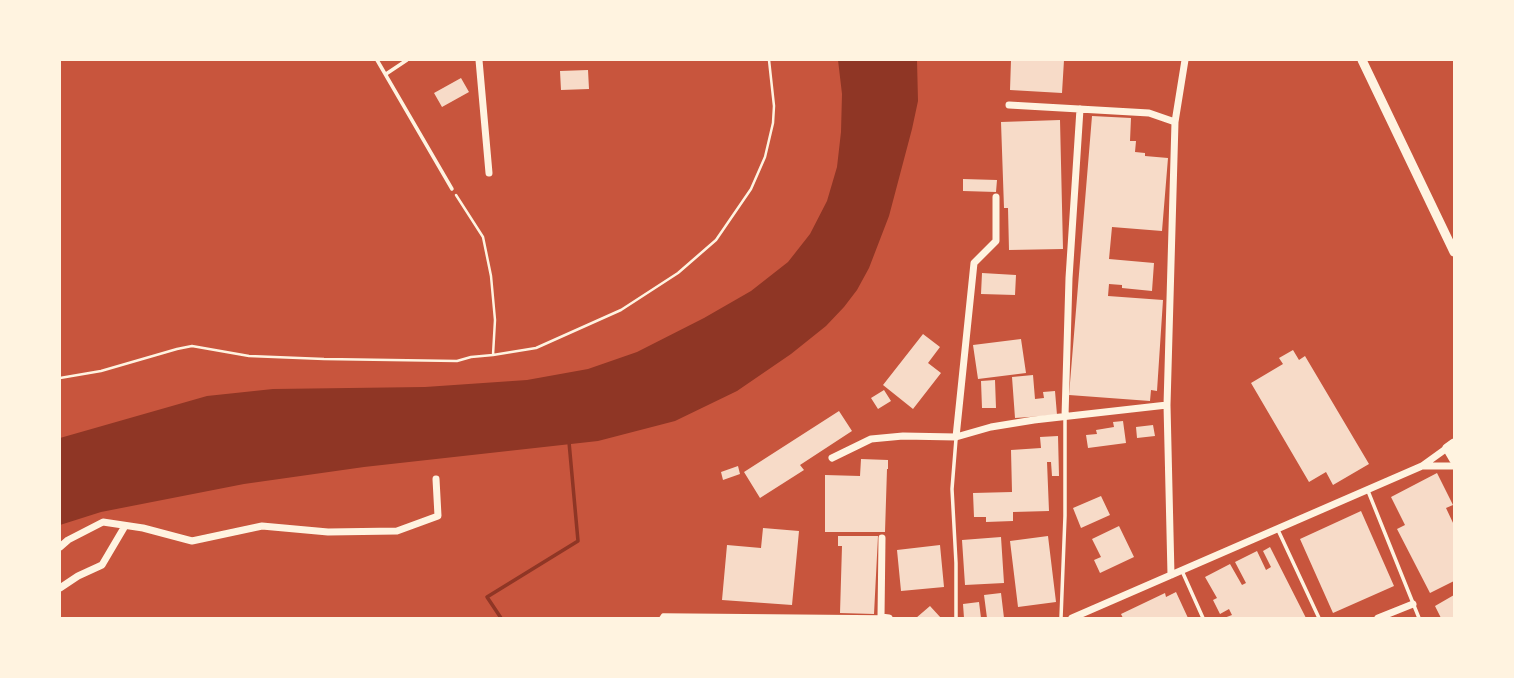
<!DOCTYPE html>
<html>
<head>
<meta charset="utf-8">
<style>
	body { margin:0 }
	#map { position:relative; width:1514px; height:678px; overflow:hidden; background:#c8553d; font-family:Arial,sans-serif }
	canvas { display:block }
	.frame { position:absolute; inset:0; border:61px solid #fff3e0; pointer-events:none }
</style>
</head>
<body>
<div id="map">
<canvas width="1514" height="678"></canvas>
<div class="frame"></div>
</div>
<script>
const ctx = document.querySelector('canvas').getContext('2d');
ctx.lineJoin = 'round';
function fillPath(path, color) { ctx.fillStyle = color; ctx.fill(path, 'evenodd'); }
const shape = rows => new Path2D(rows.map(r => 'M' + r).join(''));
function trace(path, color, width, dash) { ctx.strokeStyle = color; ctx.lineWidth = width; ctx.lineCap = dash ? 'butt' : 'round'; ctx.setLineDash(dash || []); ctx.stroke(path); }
fillPath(shape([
	[838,60,917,60,918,101,912,129,889,216,869,268,857,290,844,307,826,326,791,354,737,391,675,421,598,441,364,467,244,484,101,512,60,525,60,438,207,396,273,389,425,387,527,380,588,369,637,352,704,318,751,291,788,262,810,234,827,201,837,167,841,132,842,94]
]), '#8f3625');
trace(shape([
	[501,618,487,597,578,541,569,442]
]), '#8f3625', 3.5);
fillPath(shape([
	[1011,60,1064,60,1062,93,1010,90],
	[588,70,589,89,561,90,560,71],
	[461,78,469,92,442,107,434,93],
	[1092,116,1131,118,1130,141,1136,141,1135,152,1145,153,1145,156,1168,158,1162,231,1112,227,1109,259,1154,263,1152,291,1122,288,1122,285,1109,284,1108,296,1163,300,1157,391,1151,390,1150,401,1069,395],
	[1060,120,1063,249,1009,250,1008,208,1004,208,1001,122],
	[963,179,997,180,996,192,963,191],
	[982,273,1016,275,1015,295,981,294],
	[923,334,940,347,928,363,941,373,913,409,883,385],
	[1021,339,1026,373,978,379,973,345],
	[1293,350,1299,360,1305,356,1369,464,1333,485,1326,472,1309,482,1251,383,1283,364,1279,358],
	[1033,375,1035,399,1044,398,1043,392,1055,391,1057,415,1015,418,1012,377],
	[995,380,996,408,982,408,981,381],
	[884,390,891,401,878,409,871,398],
	[839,411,852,431,800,465,804,470,760,498,744,472],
	[1123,421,1126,443,1088,448,1086,435,1097,434,1096,430,1114,427,1113,422],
	[1153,425,1155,436,1137,438,1136,427],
	[1058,436,1059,476,1052,476,1051,462,1047,462,1049,511,1013,512,1013,521,986,522,986,517,974,517,973,493,1012,492,1011,450,1041,448,1040,437],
	[861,459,888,460,888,469,887,469,885,532,825,532,825,475,860,476],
	[738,466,740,474,723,480,721,472],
	[1437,473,1453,505,1446,508,1454,525,1454,581,1430,593,1397,529,1405,525,1391,497],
	[1101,496,1110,515,1081,528,1073,508],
	[1361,511,1394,586,1333,613,1300,539],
	[1119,526,1134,557,1100,573,1094,560,1101,557,1092,539],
	[763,528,799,531,792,605,722,600,727,545,761,548],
	[838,536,878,536,874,614,840,613,842,546,838,546],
	[1048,536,1056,602,1018,607,1010,541],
	[1001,537,1004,583,965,585,962,540],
	[940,545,944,587,901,591,897,550],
	[1270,547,1306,618,1224,618,1232,615,1229,609,1220,614,1213,600,1217,598,1205,577,1230,564,1242,585,1246,583,1235,562,1257,551,1266,570,1271,567,1263,551],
	[1176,592,1188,618,1123,618,1121,614,1165,593,1166,597],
	[1001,593,1004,618,987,618,984,595],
	[1454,595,1454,618,1441,618,1435,606],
	[979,602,981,618,964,618,963,604],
	[930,606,941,618,916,618]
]), '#f7dbc8');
trace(shape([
	[493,355,536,348,621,310,678,273,716,240,751,189,765,157,773,123,774,106,769,60],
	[60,378,101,371,177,349,192,346,249,356,324,359,457,361,471,357,493,355,495,320,491,276,483,237,456,195]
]), '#fff3e0', 2.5);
trace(shape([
	[377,60,452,189],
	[386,74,407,60],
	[956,439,952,489,956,563,956,618],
	[1368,491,1419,618],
	[1278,530,1319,618],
	[1182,571,1203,618],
	[661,618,663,615,881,617],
	[1061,618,1065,516,1065,418]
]), '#fff3e0', 3.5);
trace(shape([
	[479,60,489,173],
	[1009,105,1149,113,1175,122,1167,405,1171,575],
	[1175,122,1185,60],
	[1065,416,1069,278,1080,109],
	[956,437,974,263,996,241,996,197],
	[832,458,871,439,903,436,956,437,991,427,1034,420,1167,405],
	[1422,466,1447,448],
	[882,538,881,617,889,618],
	[60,547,68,540,103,522,143,528,192,541,262,526,328,532,397,531,438,516,436,479],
	[60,588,78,576,102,565,125,526],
	[1072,618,1422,466,1454,466],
	[1378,618,1413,604]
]), '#fff3e0', 7);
trace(shape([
	[1362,60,1454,252],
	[1454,443,1447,448,1454,460]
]), '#fff3e0', 9);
</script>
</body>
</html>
